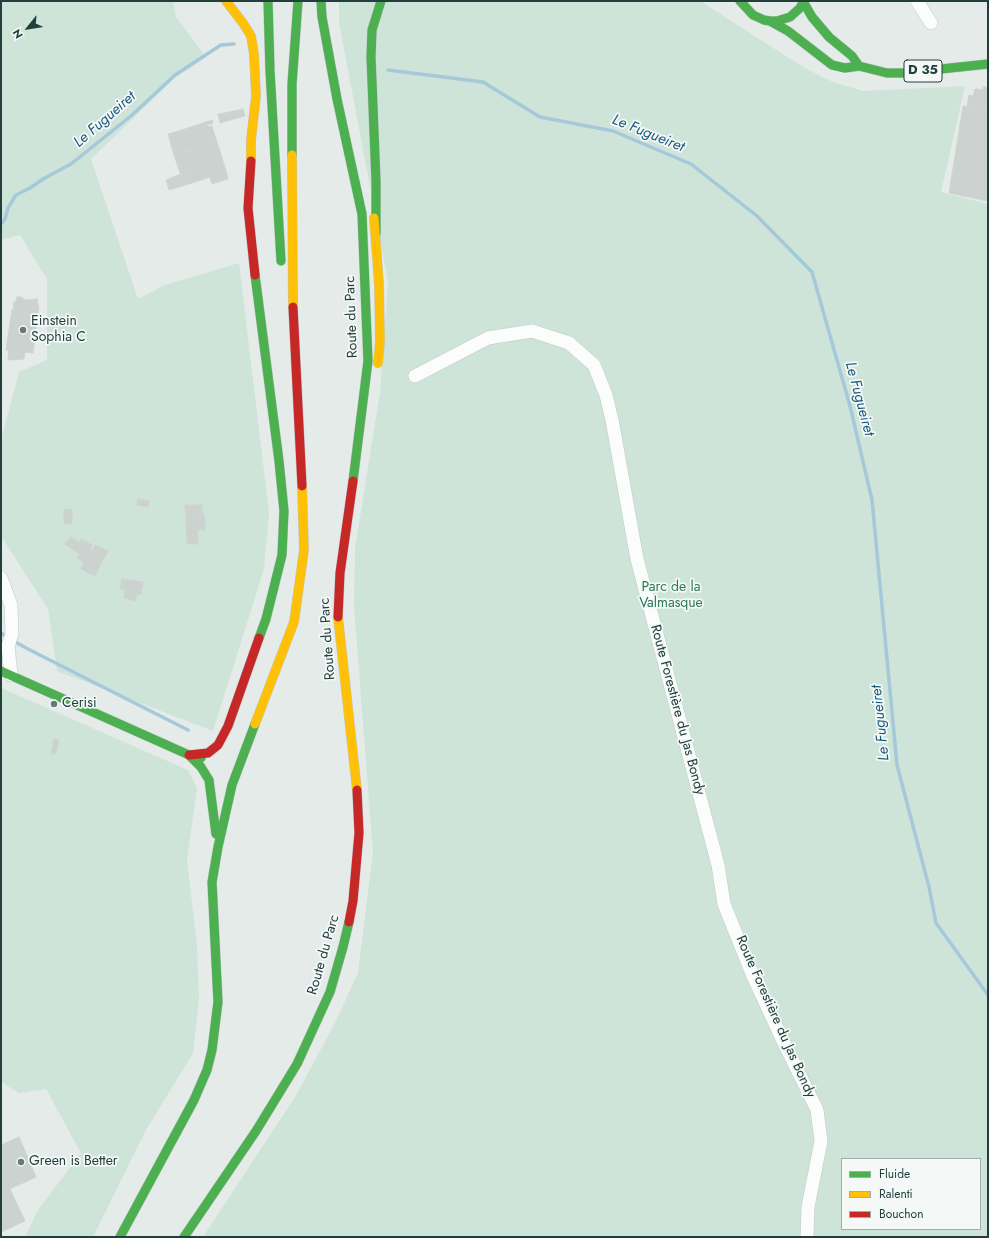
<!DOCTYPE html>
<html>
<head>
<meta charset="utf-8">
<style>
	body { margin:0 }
	#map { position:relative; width:989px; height:1238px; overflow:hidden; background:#e5ebe9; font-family:Jost,sans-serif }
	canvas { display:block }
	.frame { position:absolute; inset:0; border:2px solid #223f3d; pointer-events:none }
	.legend { position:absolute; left:841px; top:1158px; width:140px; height:72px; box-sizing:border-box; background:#f4f9f8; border:1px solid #a0afad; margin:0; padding:5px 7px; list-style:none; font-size:12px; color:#223f3d }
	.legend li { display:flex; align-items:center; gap:8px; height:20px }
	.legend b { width:20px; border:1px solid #a0afad }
	.north { position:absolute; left:8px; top:8px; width:40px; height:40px; -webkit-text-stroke:3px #f4f9f8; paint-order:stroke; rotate:240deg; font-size:11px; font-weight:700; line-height:16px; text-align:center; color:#223f3d }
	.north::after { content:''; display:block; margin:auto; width:14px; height:18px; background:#223f3d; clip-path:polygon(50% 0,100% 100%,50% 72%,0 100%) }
</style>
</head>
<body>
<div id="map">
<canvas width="989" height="1238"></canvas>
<div class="frame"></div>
<ul class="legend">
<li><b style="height:5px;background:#4caf50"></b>Fluide</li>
<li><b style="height:5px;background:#ffc107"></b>Ralenti</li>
<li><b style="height:5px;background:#c62828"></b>Bouchon</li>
</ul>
<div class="north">N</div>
</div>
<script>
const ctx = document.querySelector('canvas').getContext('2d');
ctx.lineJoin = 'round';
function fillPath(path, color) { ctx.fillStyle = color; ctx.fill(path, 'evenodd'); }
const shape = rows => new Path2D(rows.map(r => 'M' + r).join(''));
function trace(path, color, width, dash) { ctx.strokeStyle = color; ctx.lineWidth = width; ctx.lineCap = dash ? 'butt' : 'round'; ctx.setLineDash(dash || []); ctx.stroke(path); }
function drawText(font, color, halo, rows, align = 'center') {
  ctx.font = font + ' Jost,sans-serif'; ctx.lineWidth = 3.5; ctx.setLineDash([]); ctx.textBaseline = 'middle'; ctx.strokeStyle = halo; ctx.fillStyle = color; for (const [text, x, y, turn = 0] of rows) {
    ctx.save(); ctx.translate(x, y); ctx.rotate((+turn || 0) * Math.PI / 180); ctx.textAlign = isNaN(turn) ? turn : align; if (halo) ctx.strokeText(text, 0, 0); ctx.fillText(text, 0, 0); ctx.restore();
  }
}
fillPath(shape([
	[1,1,173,1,176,17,206,57,175,78,91,159,138,299,165,285,239,263,269,513,264,569,213,731,57,671,48,609,1,536,1,440,19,372,47,360,47,279,20,235,1,240],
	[339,1,700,1,803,67,833,82,863,91,965,86,941,192,988,204,988,1237,203,1237,295,1097,334,1025,358,973,373,852,354,607,355,549,380,392,388,282,339,22],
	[842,1159,980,1159,980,1229,842,1229],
	[1,688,188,770,197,788,187,860,197,945,199,1000,193,1053,146,1130,93,1237,25,1237,38,1210,81,1153,46,1089,19,1093,1,1082]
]), '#cee4d8');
trace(shape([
	[388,70,483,82,540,117,613,131,691,164,757,216,812,272,850,406,872,500,897,765,929,887,936,923,988,995],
	[1,224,5,219,8,208,16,195,30,188,43,179,71,164,132,115,175,75,221,45,234,44],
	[1,633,7,637],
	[12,640,26,648,188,730]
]), '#a5c9da', 3.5);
const building = shape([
	[983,87,988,87,988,110,967,107,969,95,973,96,975,89,983,90,983,87],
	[963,106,988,110,988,201,949,193,963,106],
	[243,109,245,116,227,121,225,113,243,109],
	[225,113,227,121,220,123,218,114,225,113],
	[212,120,213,123,207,125,207,127,221,173,226,171,228,179,212,184,210,177,195,182,191,169,199,167,193,149,185,151,179,131,212,120],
	[212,126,226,171,221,173,207,127,212,126],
	[179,131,185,151,174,155,168,134,179,131],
	[193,149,199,167,180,173,174,155,193,149],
	[191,169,195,182,185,185,180,173,191,169],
	[181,174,185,185,169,190,166,180,181,174],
	[17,297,22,297,24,300,38,299,37,305,39,305,33,353,25,352,24,359,8,360,9,350,6,350,12,310,13,310,14,302,16,302,17,297],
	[138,499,149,501,148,507,137,505,138,499],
	[185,505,202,505,202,514,186,515,185,505],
	[72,509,72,523,64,524,64,510,72,509],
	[197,514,204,514,205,530,198,530,197,514],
	[186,515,197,515,198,544,187,544,186,515],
	[71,537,91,550,87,557,80,553,79,554,65,544,71,537],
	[81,539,92,545,90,549,79,543,81,539],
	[95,545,101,548,95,561,101,564,95,576,81,569,84,562,77,558,80,553,87,557,91,550,93,550,95,545],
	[101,548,108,551,101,564,95,561,101,548],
	[122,579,143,582,141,594,137,594,135,601,124,598,125,590,120,589,122,579],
	[54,739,59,740,56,754,51,754,54,739],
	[19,1137,36,1177,10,1189,25,1221,1,1232,1,1145,19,1137]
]);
fillPath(building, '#ccd2d0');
trace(building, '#ced4d2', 1);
const street = shape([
	[917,1,931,23],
	[415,376,488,338,532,331,569,343,594,365,606,395,612,420,637,559,718,865,724,904,753,976,783,1041,817,1110,821,1141,808,1207,807,1237],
	[1,578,11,605,12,634,8,646,11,675]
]);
const fast = shape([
	[268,1,270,71,281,261],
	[321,1,322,17,337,99,362,214,368,361,353,481],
	[740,1,753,15,764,20,770,21,777,21,790,17,800,8,804,1],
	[804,3,812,17,829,37,852,56,859,66],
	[770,21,788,31,832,65,845,68,859,66,887,73,903,73,988,64],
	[292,155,292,84,298,1],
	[376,234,376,181,371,57,372,30,381,1],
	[255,275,279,461,284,511,282,555,266,619,259,638],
	[1,671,189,755,201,758],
	[189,755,201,767,209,780,216,834],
	[120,1237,194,1100,207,1070,212,1050,218,1002,212,882,218,847,232,785,255,724],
	[184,1237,256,1131,297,1064,330,992,343,947,349,922]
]);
const slow = shape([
	[226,1,243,23,251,36,254,54,256,96,251,140,251,161],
	[292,155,293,307],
	[374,218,379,284,380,341,378,363],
	[338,617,357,790],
	[255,724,294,622,304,550,302,486]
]);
const jam = shape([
	[251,161,248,208,255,275],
	[293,307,302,486],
	[338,617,340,573,353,481],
	[189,755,208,753,218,745,228,726,259,638],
	[349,922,353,901,359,833,357,790]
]);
trace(street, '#c2c8c6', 14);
trace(fast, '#c1c8c7', 10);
trace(slow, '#c1c8c7', 10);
trace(jam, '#c1c8c7', 10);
trace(street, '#fbfcfc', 13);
trace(fast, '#4caf50', 9);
trace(slow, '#ffc107', 9);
trace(jam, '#c62828', 9);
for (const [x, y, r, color] of [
	[23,330,4,"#667b79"],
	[54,704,4,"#667b79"],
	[21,1162,4,"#667b79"]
]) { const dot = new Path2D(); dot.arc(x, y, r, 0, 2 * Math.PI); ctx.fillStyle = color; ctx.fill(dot); trace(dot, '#f4f9f8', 1.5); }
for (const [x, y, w] of [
	[923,71,38]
]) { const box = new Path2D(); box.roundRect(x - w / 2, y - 11, w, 22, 3); ctx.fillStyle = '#f4f9f8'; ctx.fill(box); trace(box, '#223f3d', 1); }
drawText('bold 13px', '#223f3d', null, [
	["D 35",923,71]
]);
drawText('14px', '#223f3d', '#f4f9f8', [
	["Route du Parc",352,317,-92],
	["Route du Parc",328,639,-94],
	["Route Forestière du Jas Bondy",677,710,75],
	["Route du Parc",324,955,-74],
	["Route Forestière du Jas Bondy",775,1017,66]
]);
drawText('14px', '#223f3d', '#f4f9f8', [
	["Einstein",31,322],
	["Sophia C",31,338],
	["Cerisi",62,704],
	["Green is Better",29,1162]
], 'left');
drawText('14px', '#2b7757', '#f4f9f8', [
	["Parc de la",671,588],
	["Valmasque",671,604]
]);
drawText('italic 15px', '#1a5a7d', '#f4f9f8', [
	["Le Fugueiret",105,120,-41],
	["Le Fugueiret",648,134,22],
	["Le Fugueiret",859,399,75],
	["Le Fugueiret",881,723,-96]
]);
</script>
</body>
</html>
